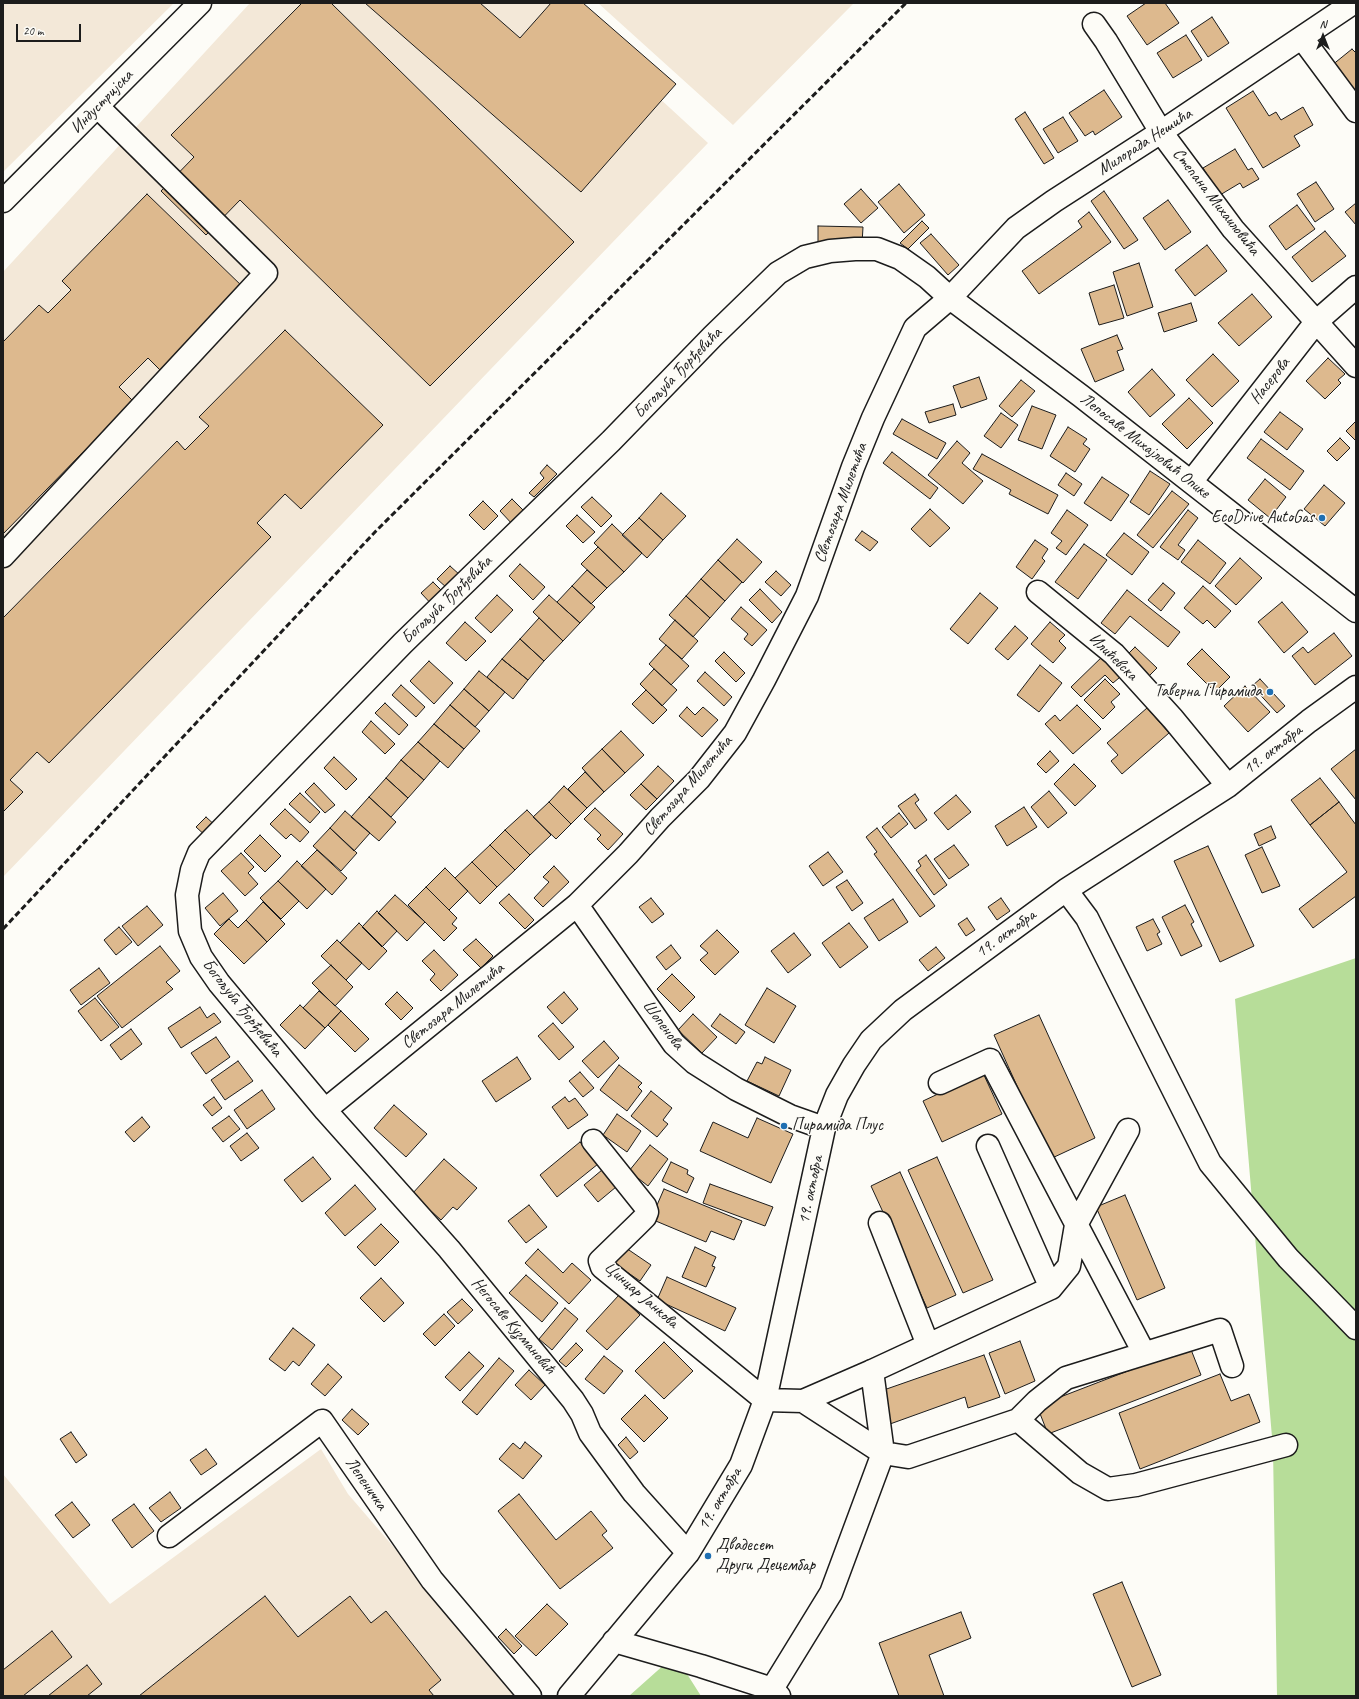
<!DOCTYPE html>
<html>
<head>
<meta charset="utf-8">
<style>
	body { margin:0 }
	#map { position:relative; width:1359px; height:1699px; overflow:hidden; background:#fdfcf7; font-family:Caveat,sans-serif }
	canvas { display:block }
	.frame { position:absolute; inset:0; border:4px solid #1c1c1c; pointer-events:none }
	.north { position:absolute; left:1303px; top:16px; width:40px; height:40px; -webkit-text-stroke:3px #fdfcf7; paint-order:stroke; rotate:0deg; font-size:11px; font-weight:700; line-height:16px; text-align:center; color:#1c1c1c }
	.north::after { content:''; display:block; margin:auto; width:14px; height:18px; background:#1c1c1c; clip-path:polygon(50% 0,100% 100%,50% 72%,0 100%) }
	.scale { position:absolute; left:16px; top:24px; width:65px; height:18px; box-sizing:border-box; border:2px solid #1c1c1c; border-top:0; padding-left:5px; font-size:12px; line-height:14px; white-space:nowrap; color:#1c1c1c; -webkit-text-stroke:3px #fdfcf7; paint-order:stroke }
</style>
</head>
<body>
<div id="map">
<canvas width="1359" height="1699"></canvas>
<div class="frame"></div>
<div class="north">N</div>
<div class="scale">20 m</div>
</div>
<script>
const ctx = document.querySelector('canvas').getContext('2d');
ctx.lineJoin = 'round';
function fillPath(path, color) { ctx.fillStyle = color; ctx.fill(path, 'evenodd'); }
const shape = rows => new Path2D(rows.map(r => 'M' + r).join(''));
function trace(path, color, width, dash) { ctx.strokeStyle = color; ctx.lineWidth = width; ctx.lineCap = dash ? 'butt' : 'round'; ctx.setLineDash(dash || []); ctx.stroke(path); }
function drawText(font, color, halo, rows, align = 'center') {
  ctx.font = font + ' Caveat,sans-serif'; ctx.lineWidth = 3; ctx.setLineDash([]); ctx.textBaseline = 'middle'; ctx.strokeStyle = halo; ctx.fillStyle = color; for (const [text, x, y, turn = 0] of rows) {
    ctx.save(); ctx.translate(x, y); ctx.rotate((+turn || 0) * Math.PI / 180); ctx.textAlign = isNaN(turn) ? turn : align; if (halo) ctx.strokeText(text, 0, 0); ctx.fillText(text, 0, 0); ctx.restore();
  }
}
fillPath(shape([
	[3,3,174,3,3,172],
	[250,3,557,3,557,4,708,143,3,877,3,272],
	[598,3,854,3,733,125],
	[321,1449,348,1494,522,1696,3,1696,3,1474,110,1604]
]), '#f3e8d8');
fillPath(shape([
	[1356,958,1356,1696,1277,1696,1273,1449,1235,999],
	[675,1655,701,1696,629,1696]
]), '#b7dd99');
const building = shape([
	[302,3,331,3,574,242,430,386,240,200,206,235,161,191,194,157,171,135,302,3],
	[365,3,480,3,520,38,551,3,583,3,676,84,581,192,365,3],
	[1146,3,1165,3,1179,23,1147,45,1127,16,1146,3],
	[1212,17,1229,43,1208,57,1191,31,1212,17],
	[1186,35,1202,60,1173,78,1157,53,1186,35],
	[1352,49,1356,53,1356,92,1353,94,1331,66,1352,49],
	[1104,90,1122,117,1095,135,1093,131,1085,136,1069,113,1104,90],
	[1253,91,1269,116,1276,112,1281,120,1303,107,1313,125,1294,136,1300,146,1263,168,1226,108,1253,91],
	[1025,112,1054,158,1044,164,1015,119,1025,112],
	[1063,117,1078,141,1058,153,1043,129,1063,117],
	[1235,149,1248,170,1252,168,1259,179,1243,188,1240,183,1220,195,1203,168,1235,149],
	[1316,182,1334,209,1315,222,1297,194,1316,182],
	[899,184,925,215,904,233,878,202,899,184],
	[861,189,878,208,861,223,844,204,861,189],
	[1104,191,1138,240,1124,249,1091,201,1104,191],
	[147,194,245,289,163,373,148,358,119,387,133,401,3,534,3,342,39,305,48,313,71,290,62,281,147,194],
	[1168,200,1191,232,1165,250,1143,218,1168,200],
	[1356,203,1356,225,1345,212,1356,203],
	[1297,205,1315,229,1286,250,1269,226,1297,205],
	[1089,212,1111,242,1039,294,1022,271,1082,227,1078,221,1089,212],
	[922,221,929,228,908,249,900,243,922,221],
	[818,226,863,227,862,244,818,243,818,226],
	[1325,231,1346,256,1312,282,1292,257,1325,231],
	[931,234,959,265,948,275,920,243,931,234],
	[1207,245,1227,271,1195,296,1175,270,1207,245],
	[1139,263,1153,307,1127,316,1113,272,1139,263],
	[1114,285,1124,318,1099,325,1089,293,1114,285],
	[1252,294,1272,317,1239,346,1218,323,1252,294],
	[1191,303,1197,321,1164,332,1158,313,1191,303],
	[285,330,383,425,301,509,285,494,257,523,271,537,49,763,37,752,10,780,23,792,3,812,3,618,177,441,185,450,209,426,199,417,285,330],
	[1117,335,1123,349,1117,351,1124,370,1095,382,1081,349,1117,335],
	[1213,354,1239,381,1212,407,1186,380,1213,354],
	[1328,358,1345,374,1338,380,1341,383,1325,399,1306,381,1328,358],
	[1152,369,1175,395,1150,417,1128,392,1152,369],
	[979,377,987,399,961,408,953,386,979,377],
	[1021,380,1035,391,1012,417,999,406,1021,380],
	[1189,398,1213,423,1187,449,1162,424,1189,398],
	[953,404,956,415,929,423,925,412,953,404],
	[1032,406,1056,415,1042,449,1018,440,1032,406],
	[1280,412,1303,429,1287,450,1264,432,1280,412],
	[1001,413,1018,425,1001,448,984,436,1001,413],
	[902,419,946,443,937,459,893,434,902,419],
	[1356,421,1356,441,1346,431,1356,421],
	[1068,427,1087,439,1083,444,1090,449,1075,472,1050,456,1068,427],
	[1340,438,1350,448,1337,461,1327,451,1340,438],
	[1261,439,1304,471,1290,490,1247,458,1261,439],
	[957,441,970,453,962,463,983,481,963,504,928,475,957,441],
	[892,452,938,488,930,499,883,463,892,452],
	[982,454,1058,495,1048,514,1009,494,1011,490,973,469,982,454],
	[547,465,557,474,534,497,529,493,544,478,540,473,547,465],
	[1150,471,1170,484,1149,515,1130,502,1150,471],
	[1066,473,1082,484,1074,496,1058,485,1066,473],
	[1102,477,1129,495,1111,521,1084,503,1102,477],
	[1265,479,1286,497,1270,518,1248,500,1265,479],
	[1324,485,1345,503,1325,526,1304,509,1324,485],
	[1172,491,1189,504,1153,548,1137,535,1172,491],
	[661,493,686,516,663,540,639,518,661,493],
	[592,497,612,516,601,527,581,507,592,497],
	[512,499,527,514,514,526,500,511,512,499],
	[483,501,498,516,484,530,469,515,483,501],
	[930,509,950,528,930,547,911,529,930,509],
	[1067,510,1088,525,1066,555,1056,548,1062,541,1051,533,1067,510],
	[1188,510,1198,518,1178,545,1185,550,1178,560,1160,547,1188,510],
	[577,515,595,532,583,543,566,526,577,515],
	[639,518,663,540,647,558,622,535,639,518],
	[612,524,642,553,624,572,594,543,612,524],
	[862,531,878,542,870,551,855,540,862,531],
	[1124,533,1149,552,1132,575,1106,555,1124,533],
	[737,539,762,562,743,583,718,560,737,539],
	[1035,540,1048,549,1042,558,1045,561,1032,579,1016,567,1035,540],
	[1198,540,1226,563,1210,584,1181,562,1198,540],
	[1084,544,1107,560,1078,599,1055,582,1084,544],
	[598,547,624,572,607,588,581,564,598,547],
	[1240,558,1262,578,1236,605,1215,586,1240,558],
	[718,560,742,582,725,601,701,579,718,560],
	[520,564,545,587,533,600,509,576,520,564],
	[450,566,460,575,447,588,437,579,450,566],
	[587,570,607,588,591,604,572,586,587,570],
	[776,571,791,585,781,596,765,582,776,571],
	[701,579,725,601,710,618,686,596,701,579],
	[433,582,447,596,435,608,421,593,433,582],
	[1163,583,1175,593,1161,611,1148,600,1163,583],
	[572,586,595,607,580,623,557,602,572,586],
	[1203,586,1231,611,1215,628,1207,620,1203,624,1184,608,1203,586],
	[760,589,782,612,772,623,749,600,760,589],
	[1127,590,1180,632,1168,647,1130,616,1115,634,1101,623,1127,590],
	[980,593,998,608,968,644,950,629,980,593],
	[497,595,513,610,491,633,475,618,497,595],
	[549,595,580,623,563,641,533,612,549,595],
	[686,596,710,618,693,637,669,615,686,596],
	[1282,602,1308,632,1284,653,1258,622,1282,602],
	[741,607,767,630,752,646,744,639,748,634,731,619,741,607],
	[539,618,563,641,544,661,520,639,539,618],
	[675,620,698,641,682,659,659,639,675,620],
	[465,622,486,641,466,661,446,643,465,622],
	[1050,622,1065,635,1059,641,1066,648,1053,663,1031,644,1050,622],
	[1015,626,1028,638,1008,660,995,649,1015,626],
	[1334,633,1352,656,1315,685,1292,656,1303,647,1308,653,1334,633],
	[520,639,544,661,528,680,502,659,520,639],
	[666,645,689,666,671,685,649,664,666,645],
	[1135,647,1157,668,1147,678,1125,657,1135,647],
	[1202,649,1230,677,1215,692,1187,664,1202,649],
	[724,652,745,673,736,682,715,661,724,652],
	[1106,653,1125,673,1113,683,1105,675,1081,697,1071,687,1106,653],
	[502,659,528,680,513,699,487,677,502,659],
	[429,661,453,683,434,704,410,681,429,661],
	[1040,665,1062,683,1039,712,1017,695,1040,665],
	[654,669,677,690,662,706,640,684,654,669],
	[479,671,505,692,489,711,464,689,479,671],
	[705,672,732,697,724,706,697,681,705,672],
	[1105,679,1120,694,1111,702,1115,707,1103,719,1084,700,1105,679],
	[1260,679,1285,706,1277,713,1252,686,1260,679],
	[401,685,425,707,416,717,392,695,401,685],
	[1245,686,1270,712,1248,732,1224,706,1245,686],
	[464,689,489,711,475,727,450,705,464,689],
	[646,690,667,710,653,724,632,704,646,690],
	[385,703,408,725,399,735,375,713,385,703],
	[450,705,480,731,464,749,434,724,450,705],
	[1077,705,1101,729,1073,754,1045,724,1055,715,1060,721,1077,705],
	[687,707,695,715,703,707,718,720,702,737,679,716,687,707],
	[1147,708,1169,733,1122,774,1111,761,1118,755,1107,743,1147,708],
	[371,721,395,744,385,754,362,732,371,721],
	[434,724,464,749,448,768,418,742,434,724],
	[621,731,644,755,625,773,602,749,621,731],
	[418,742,440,761,424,780,401,760,418,742],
	[602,749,625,773,604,792,582,768,602,749],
	[1356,749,1356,800,1331,769,1356,749],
	[1050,751,1059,761,1046,773,1037,764,1050,751],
	[334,757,357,779,346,790,324,768,334,757],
	[401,760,424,780,408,798,386,778,401,760],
	[1074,764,1096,786,1075,806,1054,784,1074,764],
	[658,766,674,781,657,799,641,784,658,766],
	[585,772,604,792,587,808,568,789,585,772],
	[386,778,408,798,391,817,369,797,386,778],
	[1320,778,1339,802,1310,825,1291,800,1320,778],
	[314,783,335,805,325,813,305,792,314,783],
	[641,784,657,799,646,810,630,795,641,784],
	[564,786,587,808,571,824,549,802,564,786],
	[1049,791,1067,813,1048,828,1031,807,1049,791],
	[300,793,320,812,310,823,289,804,300,793],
	[915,794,919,800,915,803,927,820,915,829,898,806,915,794],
	[956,795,971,812,948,830,934,813,956,795],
	[369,797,396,822,379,841,351,817,369,797],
	[549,802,571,824,556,839,533,817,549,802],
	[1339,802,1356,825,1356,896,1313,928,1299,909,1347,872,1310,825,1339,802],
	[1024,807,1037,827,1007,846,995,826,1024,807],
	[595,808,623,834,608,850,597,839,601,835,584,819,595,808],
	[285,809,309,832,300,842,291,834,286,839,270,824,285,809],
	[527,810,551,835,530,855,505,830,527,810],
	[345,811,370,833,354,851,330,828,345,811],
	[899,813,908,824,891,838,882,827,899,813],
	[206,817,217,827,207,837,196,827,206,817],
	[1271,826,1276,838,1259,846,1254,834,1271,826],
	[330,828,357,853,341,871,313,846,330,828],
	[877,828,935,906,920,917,874,854,877,852,866,837,877,828],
	[505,830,530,855,515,870,490,845,505,830],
	[260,835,281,856,265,872,244,851,260,835],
	[490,845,515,870,497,887,472,862,490,845],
	[954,845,969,865,949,879,934,859,954,845],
	[1208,846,1254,946,1220,962,1174,861,1208,846],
	[1262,847,1280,886,1262,893,1245,855,1262,847],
	[317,850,347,878,332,895,301,866,317,850],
	[828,852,843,872,823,886,809,866,828,852],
	[241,853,254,867,248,873,258,884,245,896,221,871,241,853],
	[926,855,947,885,934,895,916,870,921,866,918,861,926,855],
	[297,861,326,889,307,909,278,881,297,861],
	[472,862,497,887,480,904,455,878,472,862],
	[554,866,569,882,543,907,534,898,549,882,543,877,554,866],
	[445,868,468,891,449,910,426,887,445,868],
	[847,880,863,903,852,911,836,887,847,880],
	[278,881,299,901,281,919,260,898,278,881],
	[426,887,457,918,452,924,457,928,444,941,408,905,426,887],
	[223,893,238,911,220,926,205,908,223,893],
	[509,894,534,920,525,929,499,903,509,894],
	[395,895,425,922,407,941,378,913,395,895],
	[651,898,664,914,652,923,639,907,651,898],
	[1001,898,1010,911,997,920,988,907,1001,898],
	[893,899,908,922,879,941,864,918,893,899],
	[263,902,285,924,267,942,246,920,263,902],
	[1185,905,1194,922,1191,924,1202,946,1181,956,1162,917,1185,905],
	[147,906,163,925,138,946,122,926,147,906],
	[377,911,397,931,382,947,362,927,377,911],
	[967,918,975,930,966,936,958,924,967,918],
	[229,919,238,928,246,920,267,942,244,964,214,934,229,919],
	[1153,919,1160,932,1157,934,1162,944,1147,951,1136,927,1153,919],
	[359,923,387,951,369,970,340,943,359,923],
	[849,923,868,947,840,968,822,943,849,923],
	[119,927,132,942,116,955,104,940,119,927],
	[717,930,739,952,715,975,700,960,708,953,700,946,717,930],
	[794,933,811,955,788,973,771,951,794,933],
	[476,939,493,956,481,968,463,950,476,939],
	[337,940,362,963,346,980,321,956,337,940],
	[671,945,681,958,666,970,656,957,671,945],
	[160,946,180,971,166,982,173,989,122,1028,97,996,160,946],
	[936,947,945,958,928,971,919,960,936,947],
	[434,950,458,975,441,991,430,980,435,974,422,961,434,950],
	[331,965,353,987,335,1006,312,983,331,965],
	[99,968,110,983,81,1005,70,990,99,968],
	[672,974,695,997,680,1012,657,989,672,974],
	[767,988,796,1006,774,1043,745,1025,767,988],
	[319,991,341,1011,325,1028,303,1008,319,991],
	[397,992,413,1008,401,1020,385,1004,397,992],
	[564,992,578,1009,562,1024,547,1007,564,992],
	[95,998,119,1027,101,1041,78,1011,95,998],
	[300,1005,325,1028,305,1049,280,1025,300,1005],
	[200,1007,207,1018,214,1013,221,1022,181,1048,168,1028,200,1007],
	[341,1011,369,1039,355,1052,328,1025,341,1011],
	[693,1014,717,1037,702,1053,678,1030,693,1014],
	[720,1014,745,1032,736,1044,711,1026,720,1014],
	[1039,1015,1095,1138,1050,1159,994,1035,1039,1015],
	[553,1023,574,1047,559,1060,538,1036,553,1023],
	[131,1029,142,1044,121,1060,110,1045,131,1029],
	[216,1037,230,1057,206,1074,191,1053,216,1037],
	[604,1041,619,1058,598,1078,582,1061,604,1041],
	[517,1057,531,1079,496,1102,482,1081,517,1057],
	[765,1057,791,1070,779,1096,747,1081,757,1062,762,1064,765,1057],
	[238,1061,253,1081,225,1100,211,1080,238,1061],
	[619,1065,642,1083,638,1087,642,1091,627,1111,600,1090,619,1065],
	[580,1072,594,1088,583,1097,569,1081,580,1072],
	[983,1073,1002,1114,942,1142,923,1101,983,1073],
	[262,1090,275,1109,247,1129,234,1110,262,1090],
	[651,1091,672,1108,663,1120,668,1124,657,1137,631,1116,651,1091],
	[214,1097,222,1108,212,1116,203,1105,214,1097],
	[565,1097,569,1102,575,1098,588,1115,568,1129,552,1107,565,1097],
	[394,1105,427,1134,406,1157,374,1128,394,1105],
	[617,1114,641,1131,627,1152,603,1135,617,1114],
	[229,1116,240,1129,223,1142,212,1128,229,1116],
	[142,1117,150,1127,134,1142,125,1132,142,1117],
	[757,1118,793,1134,771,1183,700,1151,713,1122,748,1138,757,1118],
	[247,1133,259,1148,241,1161,230,1146,247,1133],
	[580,1142,598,1164,557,1197,540,1175,580,1142],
	[650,1145,668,1159,648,1186,629,1171,650,1145],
	[313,1157,331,1179,302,1202,284,1180,313,1157],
	[937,1157,993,1280,963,1293,908,1170,937,1157],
	[444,1159,477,1188,457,1210,453,1207,441,1220,412,1194,444,1159],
	[671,1162,688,1170,687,1174,694,1178,687,1193,662,1181,671,1162],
	[602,1170,616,1187,598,1202,584,1185,602,1170],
	[900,1172,956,1295,927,1308,871,1186,900,1172],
	[710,1184,773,1207,765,1226,703,1203,710,1184],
	[355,1185,376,1209,345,1236,325,1213,355,1185],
	[664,1189,742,1221,734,1240,711,1231,706,1242,651,1219,664,1189],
	[1125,1195,1165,1288,1137,1300,1096,1207,1125,1195],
	[529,1205,547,1227,526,1243,508,1221,529,1205],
	[381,1224,399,1242,375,1266,357,1247,381,1224],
	[695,1247,716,1257,712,1266,715,1267,706,1287,682,1277,695,1247],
	[626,1248,651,1265,640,1281,615,1264,626,1248],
	[538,1249,563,1273,572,1263,591,1280,569,1304,525,1263,538,1249],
	[526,1275,558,1303,542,1322,509,1293,526,1275],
	[667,1277,736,1308,725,1331,657,1300,667,1277],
	[381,1278,404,1303,384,1322,360,1298,381,1278],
	[619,1295,640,1315,607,1350,586,1331,619,1295],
	[462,1299,473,1310,458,1324,447,1312,462,1299],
	[565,1308,578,1319,552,1350,539,1339,565,1308],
	[444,1314,455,1326,435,1346,423,1334,444,1314],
	[293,1328,315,1345,299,1366,293,1361,285,1371,269,1359,293,1328],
	[1020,1341,1035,1381,1005,1394,989,1353,1020,1341],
	[664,1342,693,1371,664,1399,635,1371,664,1342],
	[576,1343,583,1350,566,1367,559,1361,576,1343],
	[1190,1347,1201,1375,1048,1434,1037,1406,1190,1347],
	[469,1352,484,1366,460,1391,445,1377,469,1352],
	[984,1355,1000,1397,968,1408,965,1397,890,1424,878,1392,984,1355],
	[604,1356,623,1371,604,1394,585,1379,604,1356],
	[499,1358,514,1371,477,1415,462,1402,499,1358],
	[328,1364,342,1377,325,1396,311,1384,328,1364],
	[529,1370,545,1385,531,1400,515,1385,529,1370],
	[1220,1374,1231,1401,1249,1394,1260,1422,1140,1469,1119,1413,1220,1374],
	[645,1395,668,1418,644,1442,621,1419,645,1395],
	[352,1409,369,1424,358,1435,342,1420,352,1409],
	[71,1432,87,1455,76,1463,60,1439,71,1432],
	[626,1437,638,1452,630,1459,618,1445,626,1437],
	[525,1442,542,1456,523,1479,499,1459,513,1443,520,1449,525,1442],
	[206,1449,217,1464,201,1475,190,1460,206,1449],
	[170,1492,181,1508,161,1522,149,1508,170,1492],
	[519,1494,556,1540,591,1511,607,1531,602,1535,613,1548,560,1589,498,1511,519,1494],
	[72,1502,90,1525,73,1538,55,1515,72,1502],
	[134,1504,154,1531,132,1548,112,1520,134,1504],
	[1122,1582,1161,1675,1132,1687,1093,1594,1122,1582],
	[265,1596,298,1637,350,1596,371,1623,386,1611,441,1680,429,1690,434,1696,139,1696,265,1596],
	[547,1604,568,1624,536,1656,515,1636,547,1604],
	[961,1612,971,1638,929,1655,944,1696,899,1696,879,1643,961,1612],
	[506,1629,522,1646,514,1654,498,1637,506,1629],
	[52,1631,72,1657,23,1696,3,1696,3,1670,52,1631],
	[87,1665,102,1684,87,1696,48,1696,87,1665]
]);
fillPath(building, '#ddb98e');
trace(building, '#1c1c1c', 1);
const minor = shape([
	[1094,24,1106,41,1161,132,1233,229,1356,366],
	[1302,38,1356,111],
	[3,201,200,3],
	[1191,482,1316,322,1356,287],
	[3,556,266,273,98,107],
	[1038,592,1114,654,1173,719,1228,786],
	[1066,890,1087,918,1210,1163,1288,1258,1356,1328],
	[577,905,674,1044,695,1063,736,1089,790,1116,824,1128],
	[940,1083,990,1060,1144,1353],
	[325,1110,577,905,628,854,660,818,699,779,735,733,764,680,807,596,853,467,873,418,915,328,950,298,1016,228,1054,201,1161,132,1353,3],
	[593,1141,645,1206,647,1212,645,1217,637,1225,600,1261,602,1267,765,1400,803,1401,872,1371,1051,1288,1069,1266,1076,1225,1128,1130],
	[988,1146,1051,1288],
	[880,1223,928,1345],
	[803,1401,883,1453,908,1457,1018,1420,1080,1473,1108,1489,1136,1485,1286,1445],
	[1018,1420,1037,1401,1066,1378,1220,1330,1232,1366],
	[169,1536,322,1421,432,1580,530,1696],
	[688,1553,634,1493,590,1433,582,1414,573,1400,449,1249,325,1110,219,983,201,957,190,931,187,895,192,870,199,853,403,643,611,441,713,336,778,273,805,257,830,251,855,249,877,249,900,258,927,277,950,298,1081,396,1356,611],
	[614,1641,701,1666,772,1689],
	[569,1696,688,1553,741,1465,765,1400,824,1128,837,1095,854,1065,871,1040,903,1010,1066,890,1228,786,1309,721,1356,687],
	[779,1696,772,1689,831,1593,883,1453,872,1371]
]);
trace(minor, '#1c1c1c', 25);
trace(minor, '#fdfcf7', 22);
trace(shape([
	[3,929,375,532,906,3]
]), '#1c1c1c', 3, [6, 3]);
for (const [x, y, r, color] of [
	[1322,518,4,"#1f6fb2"],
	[1270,692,4,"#1f6fb2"],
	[784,1126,4,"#1f6fb2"],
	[708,1556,4,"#1f6fb2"]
]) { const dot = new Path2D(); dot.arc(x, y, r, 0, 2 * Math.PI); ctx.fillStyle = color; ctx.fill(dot); trace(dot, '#fdfcf7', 1.5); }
drawText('17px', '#1c1c1c', '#fdfcf7', [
	["Индустријска",102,102,-46],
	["Милорада Нешића",1145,142,-33],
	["Степана Михаиловића",1216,202,52],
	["Богољуба Ђорђевића",678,373,-46],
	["Насерова",1270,381,-52],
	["Лепосаве Михајловић Опике",1145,446,38],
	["Светозара Милетића",841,503,-70],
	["Богољуба Ђорђевића",447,600,-44],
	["Илићевска",1113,657,44],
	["19. октобра",1273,750,-38],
	["Светозара Милетића",688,786,-49],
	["19. октобра",1006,934,-36],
	["Светозара Милетића",453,1006,-39],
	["Богољуба Ђорђевића",242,1008,52],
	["Шопенова",663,1025,53],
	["19. октобра",811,1190,-78],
	["Цинцар Јанкова",641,1295,41],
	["Негосаве Кузмановић",513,1326,50],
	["Лепеничка",366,1484,55],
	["19. октобра",720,1499,-59]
]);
drawText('17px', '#1c1c1c', '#fdfcf7', [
	["EcoDrive AutoGas",1314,518],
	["Таверна Пирамида",1262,692],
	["Пирамида Плус",792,1126,"left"],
	["Двадесет",716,1546,"left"],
	["Други Децембар",716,1566,"left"]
], 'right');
</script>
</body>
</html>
